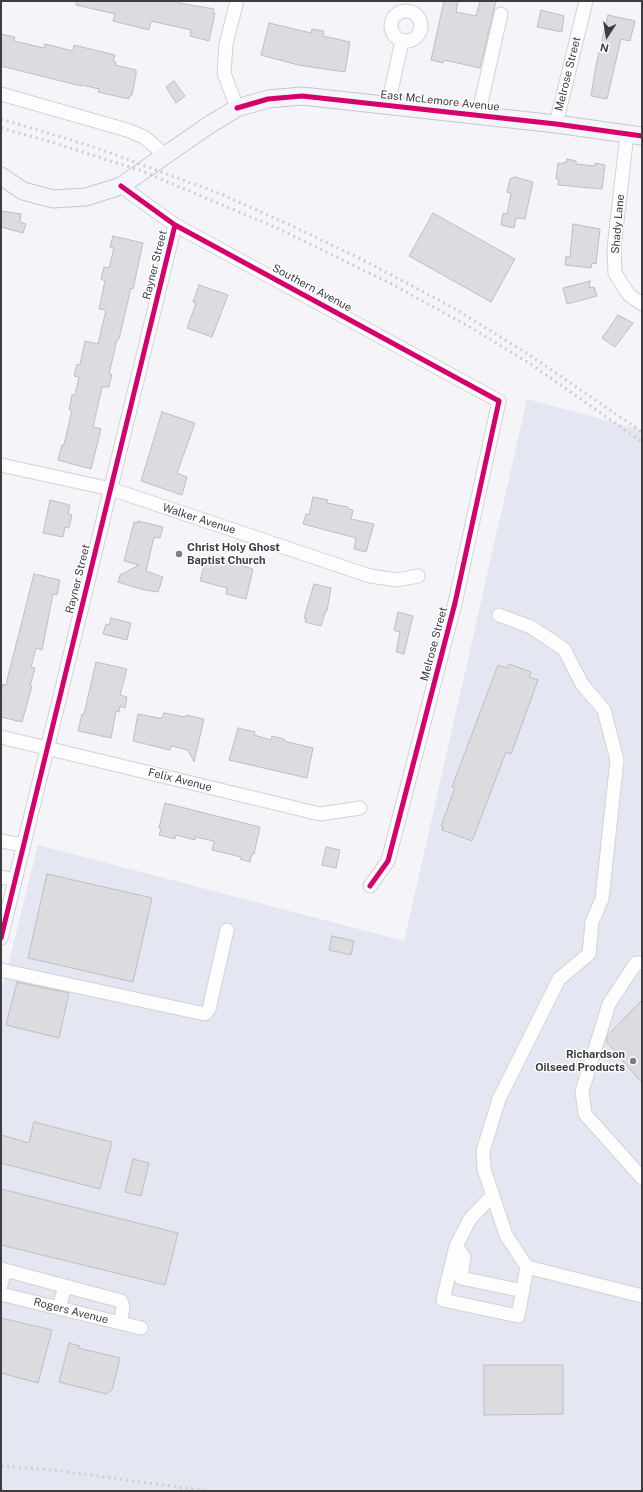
<!DOCTYPE html>
<html>
<head>
<meta charset="utf-8">
<style>
	body { margin:0 }
	#map { position:relative; width:643px; height:1492px; overflow:hidden; background:#f4f4f9; font-family:"Public Sans",sans-serif }
	canvas { display:block }
	.frame { position:absolute; inset:0; border:2px solid #3c3d40; pointer-events:none }
	.north { position:absolute; left:587px; top:16px; width:40px; height:40px; -webkit-text-stroke:3px #fff; paint-order:stroke; rotate:192deg; font-size:11px; font-weight:700; line-height:16px; text-align:center; color:#3c3d40 }
	.north::after { content:''; display:block; margin:auto; width:14px; height:18px; background:#3c3d40; clip-path:polygon(50% 0,100% 100%,50% 72%,0 100%) }
</style>
</head>
<body>
<div id="map">
<canvas width="643" height="1492"></canvas>
<div class="frame"></div>
<div class="north">N</div>
</div>
<script>
const ctx = document.querySelector('canvas').getContext('2d');
ctx.lineJoin = 'round';
function fillPath(path, color) { ctx.fillStyle = color; ctx.fill(path, 'evenodd'); }
const shape = rows => new Path2D(rows.map(r => 'M' + r).join(''));
function trace(path, color, width, dash) { ctx.strokeStyle = color; ctx.lineWidth = width; ctx.lineCap = dash ? 'butt' : 'round'; ctx.setLineDash(dash || []); ctx.stroke(path); }
function drawText(font, color, halo, rows, align = 'center') {
  ctx.font = font + ' "Public Sans",sans-serif'; ctx.lineWidth = 3; ctx.setLineDash([]); ctx.textBaseline = 'middle'; ctx.strokeStyle = halo; ctx.fillStyle = color; for (const [text, x, y, turn = 0] of rows) {
    ctx.save(); ctx.translate(x, y); ctx.rotate((+turn || 0) * Math.PI / 180); ctx.textAlign = isNaN(turn) ? turn : align; if (halo) ctx.strokeText(text, 0, 0); ctx.fillText(text, 0, 0); ctx.restore();
  }
}
fillPath(shape([
	[527,399,642,430,642,1491,1,1491,1,994,38,845,404,941]
]), '#e4e6f1');
const building = shape([
	[76,1,180,1,179,3,214,9,213,13,215,13,209,41,190,36,191,30,151,21,149,30,113,21,115,14,76,5,76,1],
	[444,1,458,1,456,12,476,16,480,1,496,1,480,68,444,60,443,63,431,60,444,1],
	[541,10,564,16,562,32,537,27,541,10],
	[608,15,635,21,630,41,621,39,607,99,591,96,596,65,608,15],
	[269,23,311,33,312,29,324,31,323,36,350,42,345,72,298,65,261,55,269,23],
	[1,34,15,37,14,41,44,48,45,44,73,51,74,45,115,55,113,61,116,62,115,65,136,70,136,75,132,95,130,95,129,99,98,92,99,89,82,85,81,86,1,66,1,34],
	[174,81,185,96,176,103,166,87,174,81],
	[567,159,576,161,576,164,595,166,595,163,605,165,602,189,558,185,559,179,556,179,558,163,564,164,564,162,567,162,567,159],
	[515,177,533,182,525,219,516,218,514,228,501,225,503,213,507,214,511,193,507,192,510,179,515,177],
	[1,211,21,214,20,222,26,224,23,233,1,227,1,211],
	[433,213,515,259,491,302,409,256,433,213],
	[573,224,600,229,596,264,592,263,591,268,565,265,566,256,570,257,573,224],
	[113,236,143,243,133,289,131,288,119,339,117,340,109,374,112,374,109,387,102,387,93,427,101,429,91,469,58,460,62,445,64,445,72,410,69,410,72,395,75,395,79,377,74,376,77,364,80,365,85,341,98,344,106,310,99,309,105,281,101,279,104,267,109,268,114,248,110,247,113,236],
	[590,281,589,288,594,287,597,296,567,304,563,288,590,281],
	[199,285,228,295,212,337,187,328,196,303,193,302,199,285],
	[618,315,633,323,615,347,602,338,618,315],
	[162,412,195,423,177,473,187,477,182,495,141,481,162,412],
	[313,497,328,500,327,503,348,507,348,509,353,510,351,519,374,524,366,552,354,549,356,538,303,524,306,514,309,515,313,497],
	[50,500,70,505,68,514,72,515,69,528,65,527,63,537,43,533,50,500],
	[138,521,163,527,160,538,154,537,146,571,163,577,158,592,144,590,118,582,120,575,139,565,124,561,134,522,138,523,138,521],
	[211,556,253,569,246,599,226,594,227,588,200,581,206,558,210,559,211,556],
	[34,574,60,580,57,595,53,594,42,650,36,648,31,667,35,668,30,686,32,686,22,722,1,717,1,693,3,684,6,685,7,680,34,574],
	[314,584,331,588,327,611,326,610,321,626,305,622,306,618,304,618,314,584],
	[398,612,413,616,404,654,396,652,400,632,394,630,398,612],
	[111,618,131,623,127,640,103,634,106,624,109,625,111,618],
	[96,662,127,669,120,695,127,697,125,708,120,706,119,712,116,711,111,738,78,731,82,714,84,714,96,662],
	[509,664,531,672,529,677,538,680,511,754,506,752,472,841,442,830,443,826,441,826,455,788,452,787,498,665,507,668,509,664],
	[164,713,185,717,186,715,204,719,194,762,188,750,171,746,170,750,133,741,138,714,159,718,162,718,164,713],
	[238,728,255,732,254,735,271,740,272,736,284,739,284,741,313,748,307,778,229,760,238,728],
	[165,803,260,827,254,854,252,854,250,862,240,859,241,857,212,850,214,841,195,837,195,840,176,835,175,839,159,835,161,829,159,828,165,803],
	[326,847,340,850,336,868,322,865,326,847],
	[47,874,152,898,133,982,28,958,47,874],
	[332,936,354,941,351,955,329,950,332,936],
	[17,982,69,993,59,1038,6,1025,17,982],
	[642,1000,642,1083,606,1041,607,1036,642,1000],
	[34,1122,112,1142,100,1189,1,1163,1,1135,29,1143,34,1122],
	[133,1159,149,1163,141,1196,125,1192,133,1159],
	[1,1189,178,1233,165,1285,1,1245,1,1189],
	[1,1318,52,1330,38,1383,1,1373,1,1318],
	[69,1343,80,1346,78,1348,120,1358,112,1390,106,1394,59,1382,69,1343],
	[484,1365,563,1365,563,1414,484,1415,484,1365]
]);
fillPath(building, '#dcdce0');
trace(building, '#bebec2', 1);
const minor = shape([
	[237,1,226,44,224,73,237,108],
	'391 26a15 15 0 1 1 30 0a15 15 0 1 1-30 0Z',
	[1,94,127,130,144,137,165,155],
	[388,105,402,41],
	[478,116,501,14],
	[556,124,586,1],
	[627,134,614,248,615,273,629,295,642,304],
	[121,186,175,225,499,401,455,603,388,861,370,886],
	[1,465,111,489,370,576,397,580,418,576],
	[499,615,531,627,564,649,582,684,604,710,617,760,602,899,592,922,589,954,559,979,499,1099,483,1151,484,1169,506,1235,527,1267,642,1296],
	[1,737,320,814,360,808],
	[1,841,23,845],
	[1,877,15,880],
	[1,938,175,225],
	[642,963,636,963,609,1004,582,1091,585,1114,642,1178],
	[1,970,205,1014,209,1009,227,930],
	[492,1196,470,1219,456,1246,443,1300,518,1316,527,1267],
	[456,1246,464,1257,461,1278,523,1291],
	[1,1269,121,1301,123,1308,120,1323],
	[1,1285,5,1270],
	[1,1294,141,1328],
	[59,1308,65,1286]
]);
const major = shape([
	[1,176,23,191,53,199,86,197,121,186,209,125,237,108,268,99,302,96,556,124,642,136]
]);
trace(minor, '#d2d2d6', 15);
trace(major, '#c5c6d0', 19);
trace(minor, '#fdfdfe', 13);
trace(major, '#f4f5fa', 17);
trace(shape([
	[1,119,91,146,221,194,292,226,361,259,452,307,531,356,642,432],
	[1,128,48,141,142,171,279,229,390,283,475,330,532,365,642,442],
	[1,1466,53,1470,208,1491]
]), '#cfcfcf', 3, [2, 4]);
trace(shape([
	[237,108,268,99,302,96,556,124,642,136],
	[121,186,175,225,499,401,455,603,388,861,370,886],
	[1,938,175,225]
]), '#d6006c', 5);
for (const [x, y, r, color] of [
	[179,554,4,"#7c7d81"],
	[633,1061,4,"#7c7d81"]
]) { const dot = new Path2D(); dot.arc(x, y, r, 0, 2 * Math.PI); ctx.fillStyle = color; ctx.fill(dot); trace(dot, '#fff', 1.5); }
drawText('11px', '#3c3d40', '#fff', [
	["Melrose Street",568,74,-76],
	["East McLemore Avenue",440,101,6],
	["Shady Lane",618,224,-85],
	["Rayner Street",155,265,-76],
	["Southern Avenue",312,288,28],
	["Walker Avenue",199,519,18],
	["Rayner Street",78,579,-76],
	["Melrose Street",434,644,-75],
	["Felix Avenue",180,780,14],
	["Rogers Avenue",71,1311,14]
]);
drawText('bold 11px', '#3c3d40', '#fff', [
	["Christ Holy Ghost",187,548],
	["Baptist Church",187,561],
	["Richardson",625,1055,"right"],
	["Oilseed Products",625,1068,"right"]
], 'left');
</script>
</body>
</html>
